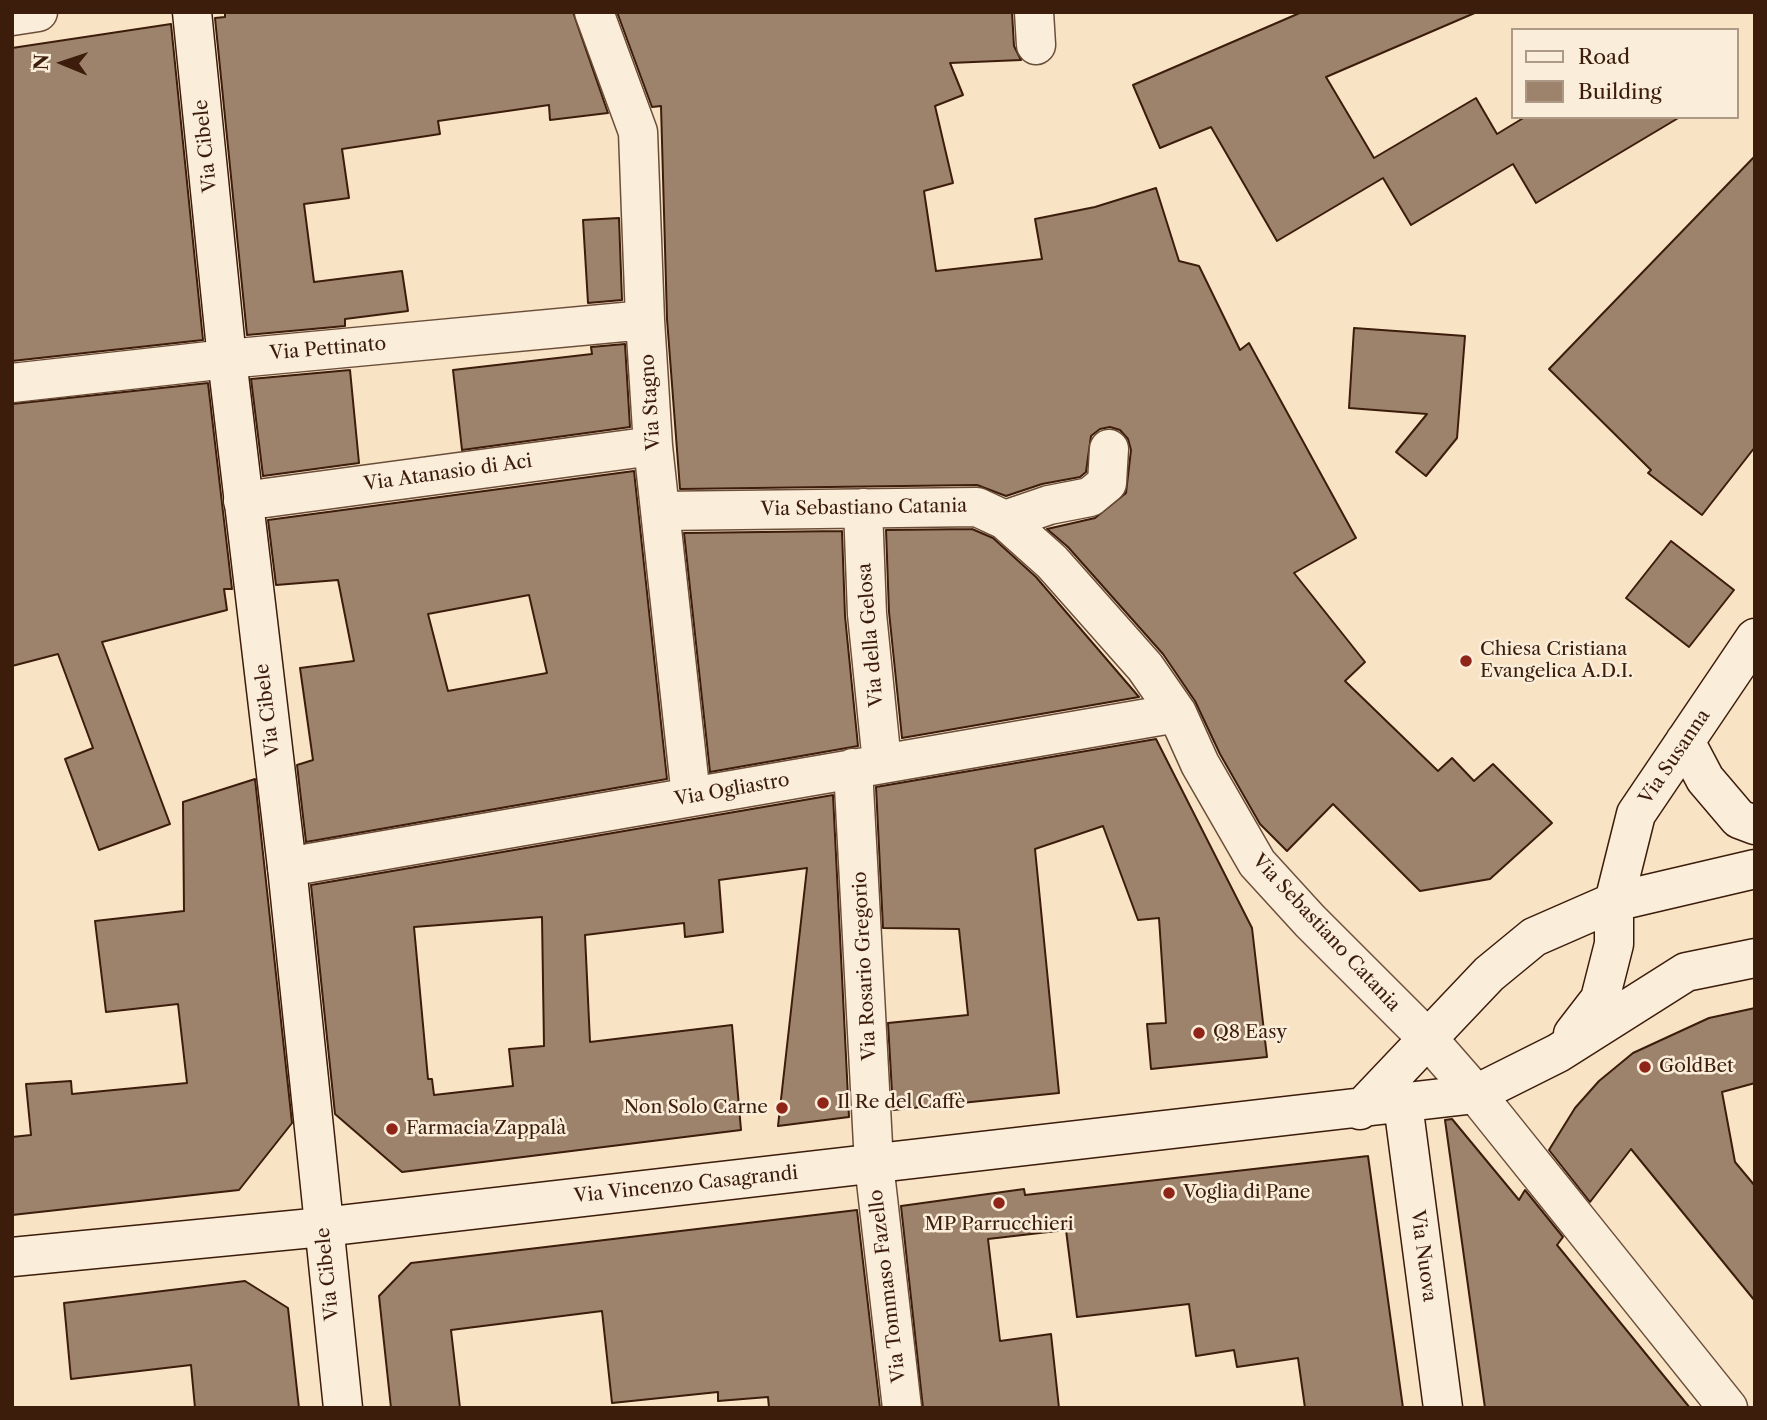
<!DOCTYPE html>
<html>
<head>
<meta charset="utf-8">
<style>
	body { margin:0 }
	#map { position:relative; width:1767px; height:1420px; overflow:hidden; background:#f8e3c5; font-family:"Libre Caslon Text",serif }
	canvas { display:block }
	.frame { position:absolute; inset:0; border:14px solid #3c1c0b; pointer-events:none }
	.legend { position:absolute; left:1511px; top:28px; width:228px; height:91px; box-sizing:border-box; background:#faedd9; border:2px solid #ae9987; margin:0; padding:9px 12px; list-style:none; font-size:21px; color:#3c1c0b }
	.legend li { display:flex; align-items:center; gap:14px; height:35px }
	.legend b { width:35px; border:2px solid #ae9987 }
	.north { position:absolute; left:28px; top:28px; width:70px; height:70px; -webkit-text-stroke:5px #faedd9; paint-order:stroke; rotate:272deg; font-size:19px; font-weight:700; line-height:28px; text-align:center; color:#3c1c0b }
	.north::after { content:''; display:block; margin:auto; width:24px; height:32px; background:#3c1c0b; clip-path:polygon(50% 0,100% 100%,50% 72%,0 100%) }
</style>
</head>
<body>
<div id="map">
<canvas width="1767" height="1420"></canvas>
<div class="frame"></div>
<ul class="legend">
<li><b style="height:9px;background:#faedd9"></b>Road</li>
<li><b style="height:19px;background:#9e836c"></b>Building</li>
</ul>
<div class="north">N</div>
</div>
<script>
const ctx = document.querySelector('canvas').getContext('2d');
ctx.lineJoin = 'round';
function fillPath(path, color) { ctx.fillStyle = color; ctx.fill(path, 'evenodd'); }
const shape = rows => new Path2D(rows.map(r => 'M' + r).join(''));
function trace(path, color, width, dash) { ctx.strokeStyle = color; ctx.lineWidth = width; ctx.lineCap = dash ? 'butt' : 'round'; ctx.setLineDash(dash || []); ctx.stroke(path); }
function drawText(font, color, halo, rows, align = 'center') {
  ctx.font = font + ' "Libre Caslon Text",serif'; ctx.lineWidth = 5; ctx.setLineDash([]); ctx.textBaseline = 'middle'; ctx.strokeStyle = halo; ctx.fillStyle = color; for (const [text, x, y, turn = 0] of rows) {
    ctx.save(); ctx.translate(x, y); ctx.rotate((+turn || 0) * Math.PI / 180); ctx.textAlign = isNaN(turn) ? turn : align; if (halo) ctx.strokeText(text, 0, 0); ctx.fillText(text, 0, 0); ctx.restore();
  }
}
const building = shape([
	[225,12,573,12,608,113,550,120,549,105,438,121,440,134,342,149,349,198,304,204,314,282,402,271,408,311,345,319,345,326,247,335,215,18,225,17,225,12],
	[617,12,1012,12,1014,46,1021,60,950,63,963,95,935,106,953,183,924,191,936,271,1042,259,1035,219,1095,207,1156,188,1179,261,1199,266,1240,350,1249,343,1356,538,1294,573,1365,662,1345,681,1438,771,1452,758,1474,781,1493,764,1552,823,1490,879,1420,891,1333,804,1287,851,1260,824,1220,754,1195,701,1163,654,1068,547,1047,529,1095,518,1126,493,1131,450,1128,439,1120,430,1110,427,1100,429,1091,436,1086,472,1080,477,1042,484,1006,496,977,485,680,489,667,319,661,106,652,107,617,12],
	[1302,12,1477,12,1326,77,1374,158,1476,98,1497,134,1525,117,1680,117,1536,203,1513,164,1411,225,1383,178,1277,241,1211,127,1160,148,1133,85,1302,12],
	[171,24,203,340,12,361,12,48,171,24],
	[1755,156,1755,447,1702,515,1648,473,1651,470,1549,369,1755,156],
	[619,218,622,300,588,303,583,220,619,218],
	[1354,328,1465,336,1457,438,1426,476,1396,452,1427,414,1349,408,1354,328],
	[625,344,630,427,462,450,453,370,592,354,591,347,625,344],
	[350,370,359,463,263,476,251,379,350,370],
	[208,383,232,589,224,589,227,610,102,642,170,824,99,850,65,759,93,748,58,654,12,666,12,404,208,383],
	[634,471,667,779,306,842,297,765,313,760,300,668,354,661,338,580,276,585,268,520,634,471],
	[529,595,547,673,448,691,428,614,529,595],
	[972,529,993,538,1036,577,1139,697,902,738,889,612,886,530,972,529],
	[842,531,845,616,858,746,710,772,684,533,842,531],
	[1671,541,1734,590,1689,647,1626,598,1671,541],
	[1156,739,1252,928,1267,1057,1151,1069,1147,1024,1166,1023,1159,918,1138,920,1103,826,1035,849,1059,1093,893,1110,888,1023,968,1015,959,929,883,928,876,787,1156,739],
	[255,779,292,1123,239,1190,12,1215,12,1137,31,1135,26,1084,71,1081,72,1094,187,1083,178,1004,106,1012,95,921,184,911,183,802,255,779],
	[833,795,849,1117,778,1126,807,868,719,880,723,932,685,937,684,923,585,935,590,1042,732,1025,741,1130,402,1172,335,1114,311,885,833,795],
	[542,917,544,1046,509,1049,513,1086,434,1095,432,1079,428,1079,414,927,542,917],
	[1755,1008,1755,1083,1722,1092,1735,1162,1755,1186,1755,1301,1631,1149,1590,1202,1549,1150,1575,1108,1599,1081,1633,1053,1709,1018,1755,1008],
	[1452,1119,1519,1200,1525,1190,1563,1237,1557,1245,1690,1408,1485,1408,1445,1120,1452,1119],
	[1368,1156,1403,1408,1305,1408,1298,1358,1237,1367,1234,1350,1196,1356,1189,1304,1077,1317,1066,1230,988,1239,1000,1341,1051,1334,1059,1408,923,1408,901,1206,1024,1189,1025,1195,1368,1156],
	[857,1210,880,1408,769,1408,768,1397,718,1401,718,1392,612,1403,602,1311,451,1330,460,1408,391,1408,379,1296,411,1263,857,1210],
	[245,1281,288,1308,299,1408,195,1408,191,1365,71,1379,64,1303,245,1281]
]);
fillPath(building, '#9e836c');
trace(building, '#3c1c0b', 2);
const street = shape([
	[594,12,638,132,645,320,653,446,691,797],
	[1034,12,1036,45],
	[12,16,38,12],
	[12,383,227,359,645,320],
	[243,501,653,446],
	[863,508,867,614,882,763],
	[661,511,977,507,1005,520,1052,562,1145,667,1177,713,1200,764,1257,863,1310,921,1428,1039,1476,1094,1728,1408],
	[1005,520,1049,505,1090,497,1107,483,1109,449],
	[853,768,874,1164,902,1408],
	[287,867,1177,713]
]);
const secondary = shape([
	[192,12,227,359,287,867,343,1408],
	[1685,741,1705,779,1739,819,1755,825],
	[1573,1034,1600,999,1614,944,1614,902,1636,814,1755,638],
	[1403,1104,1443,1408],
	[1360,1110,1489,974,1534,937,1614,902,1755,869],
	[12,1257,323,1227,1476,1094,1558,1053,1686,972,1755,958]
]);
trace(street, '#6b4e3a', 41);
trace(secondary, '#3c1c0b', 41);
trace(street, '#faedd9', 38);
trace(secondary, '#faedd9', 38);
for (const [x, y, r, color] of [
	[1466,661,7,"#8f2418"],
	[1199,1033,7,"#8f2418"],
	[1645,1067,7,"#8f2418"],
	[823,1103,7,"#8f2418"],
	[782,1108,7,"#8f2418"],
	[392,1129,7,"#8f2418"],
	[1169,1193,7,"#8f2418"],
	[999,1203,7,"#8f2418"]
]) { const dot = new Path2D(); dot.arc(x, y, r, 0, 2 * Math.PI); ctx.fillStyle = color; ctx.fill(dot); trace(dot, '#faedd9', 2.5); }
drawText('19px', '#3c1c0b', '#faedd9', [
	["Via Cibele",206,146,-96],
	["Via Pettinato",328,349,-5],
	["Via Stagno",651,402,-94],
	["Via Atanasio di Aci",448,473,-8],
	["Via Sebastiano Catania",864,508,-1],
	["Via della Gelosa",871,635,-95],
	["Via Cibele",268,710,-97],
	["Via Susanna",1675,757,-56],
	["Via Ogliastro",732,790,-10],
	["Via Sebastiano Catania",1326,933,47],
	["Via Rosario Gregorio",865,966,-93],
	["Via Vincenzo Casagrandi",686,1185,-6],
	["Via Nuova",1423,1256,82],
	["Via Cibele",328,1274,-96],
	["Via Tommaso Fazello",888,1286,-97]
]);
drawText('19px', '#3c1c0b', '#faedd9', [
	["Chiesa Cristiana",1480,650],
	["Evangelica A.D.I.",1480,672],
	["Q8 Easy",1213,1033],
	["GoldBet",1659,1067],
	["Il Re del Caffè",837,1103],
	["Non Solo Carne",768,1108,"right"],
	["Farmacia Zappalà",406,1129],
	["Voglia di Pane",1183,1193],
	["MP Parrucchieri",999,1225,"center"]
], 'left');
</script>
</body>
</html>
